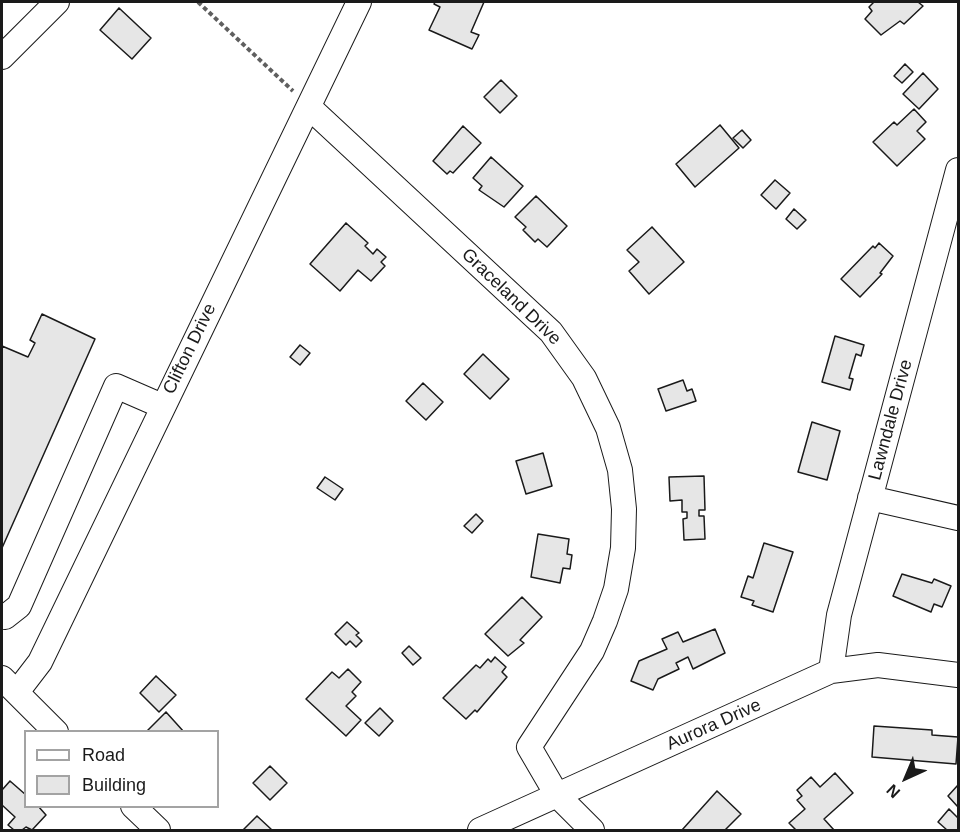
<!DOCTYPE html>
<html>
<head>
<meta charset="utf-8">
<style>
	body { margin:0 }
	#map { position:relative; width:960px; height:832px; overflow:hidden; background:#fff; font-family:Helvetica,sans-serif }
	canvas { display:block }
	.frame { position:absolute; inset:0; border:3px solid #1a1a1a; pointer-events:none }
	.legend { position:absolute; left:24px; top:730px; width:195px; height:78px; box-sizing:border-box; background:#fff; border:2px solid #a3a3a3; margin:0; padding:8px 10px; list-style:none; font-size:18px; color:#1a1a1a }
	.legend li { display:flex; align-items:center; gap:12px; height:30px }
	.legend b { width:30px; border:2px solid #a3a3a3 }
	.north { position:absolute; left:876px; top:748px; width:60px; height:60px; -webkit-text-stroke:4px #fff; paint-order:stroke; rotate:224deg; font-size:16px; font-weight:700; line-height:24px; text-align:center; color:#1a1a1a }
	.north::after { content:''; display:block; margin:auto; width:21px; height:27px; background:#1a1a1a; clip-path:polygon(50% 0,100% 100%,50% 72%,0 100%) }
</style>
</head>
<body>
<div id="map">
<canvas width="960" height="832"></canvas>
<div class="frame"></div>
<ul class="legend">
<li><b style="height:8px;background:#fff"></b>Road</li>
<li><b style="height:16px;background:#e6e6e6"></b>Building</li>
</ul>
<div class="north">N</div>
</div>
<script>
const ctx = document.querySelector('canvas').getContext('2d');
ctx.lineJoin = 'round';
function fillPath(path, color) { ctx.fillStyle = color; ctx.fill(path, 'evenodd'); }
const shape = rows => new Path2D(rows.map(r => 'M' + r).join(''));
function trace(path, color, width, dash) { ctx.strokeStyle = color; ctx.lineWidth = width; ctx.lineCap = dash ? 'butt' : 'round'; ctx.setLineDash(dash || []); ctx.stroke(path); }
function drawText(font, color, halo, rows, align = 'center') {
  ctx.font = font + ' Helvetica,sans-serif'; ctx.lineWidth = 4.5; ctx.setLineDash([]); ctx.textBaseline = 'middle'; ctx.strokeStyle = halo; ctx.fillStyle = color; for (const [text, x, y, turn = 0] of rows) {
    ctx.save(); ctx.translate(x, y); ctx.rotate((+turn || 0) * Math.PI / 180); ctx.textAlign = isNaN(turn) ? turn : align; if (halo) ctx.strokeText(text, 0, 0); ctx.fillText(text, 0, 0); ctx.restore();
  }
}
const building = shape([
	[435,2,484,2,471,32,479,35,472,49,429,30,440,7,434,4,435,2],
	[874,2,918,2,923,6,904,24,900,21,881,35,865,19,872,11,869,7,874,2],
	[119,8,151,38,132,59,100,30,119,8],
	[905,64,913,72,902,83,894,76,905,64],
	[923,73,938,89,919,109,903,94,923,73],
	[501,80,517,96,500,113,484,97,501,80],
	[914,109,926,122,917,131,925,139,897,166,873,142,894,122,897,125,914,109],
	[720,125,739,148,695,187,676,164,720,125],
	[463,126,481,143,453,173,450,171,447,174,433,161,463,126],
	[742,130,751,140,743,148,733,138,742,130],
	[491,157,523,186,504,207,479,190,482,186,473,178,491,157],
	[775,180,790,193,776,209,761,195,775,180],
	[536,196,567,226,547,247,538,239,535,242,523,230,526,227,515,217,536,196],
	[794,209,806,220,797,229,786,219,794,209],
	[346,223,368,243,365,246,373,254,377,249,386,257,381,262,385,266,371,281,358,270,340,291,310,264,346,223],
	[652,227,684,262,649,294,629,271,639,262,627,250,652,227],
	[879,243,893,256,880,273,882,274,860,297,841,279,873,246,875,248,879,243],
	[42,314,95,339,2,548,2,346,28,357,35,343,30,340,42,314],
	[835,336,864,345,861,356,856,354,849,378,853,379,850,390,822,382,835,336],
	[300,345,310,353,300,365,290,357,300,345],
	[483,354,509,379,490,399,464,374,483,354],
	[683,380,687,391,692,389,696,401,666,411,658,389,683,380],
	[423,383,443,402,426,420,406,401,423,383],
	[812,422,840,431,827,480,798,472,812,422],
	[543,453,552,486,526,494,516,461,543,453],
	[704,476,705,510,699,510,699,516,704,516,705,539,684,540,683,519,687,518,687,512,682,512,682,500,670,501,669,477,704,476],
	[325,477,343,489,335,500,317,488,325,477],
	[476,514,483,521,472,533,464,526,476,514],
	[538,534,569,539,567,554,572,555,570,569,563,568,560,583,531,577,538,534],
	[764,543,793,552,773,612,752,605,754,601,741,597,748,576,753,578,764,543],
	[902,574,932,583,934,579,951,586,942,607,934,604,931,612,893,596,902,574],
	[522,597,542,617,520,640,524,643,508,656,485,634,522,597],
	[347,622,359,633,356,635,362,641,356,647,350,641,346,645,335,634,347,622],
	[715,629,725,653,693,669,688,657,676,663,679,669,658,679,653,690,631,681,639,661,667,649,662,639,678,632,683,642,715,629],
	[409,646,421,658,413,665,402,653,409,646],
	[495,657,506,667,502,672,507,677,477,712,475,710,466,719,443,698,476,665,480,668,488,659,491,662,495,657],
	[348,669,361,682,352,692,356,696,346,706,361,720,346,736,306,699,332,672,339,678,348,669],
	[156,676,176,695,159,712,140,693,156,676],
	[380,708,393,721,379,736,365,723,380,708],
	[166,712,184,732,146,732,166,712],
	[874,726,932,730,932,735,958,737,956,764,872,757,874,726],
	[270,766,287,783,270,800,253,783,270,766],
	[835,773,853,793,824,819,834,830,796,830,789,823,805,809,797,800,802,796,797,790,811,777,820,787,835,773],
	[10,781,26,795,26,806,38,806,46,815,32,830,26,827,22,830,14,830,8,825,15,817,2,805,2,790,10,781],
	[958,785,958,807,948,796,958,785],
	[717,791,741,814,725,830,682,830,717,791],
	[949,809,958,818,958,830,947,830,938,822,949,809],
	[257,816,272,830,243,830,257,816]
]);
fillPath(building, '#e6e6e6');
trace(building, '#1a1a1a', 1.5);
const minor = shape([
	[2,57,57,2],
	[309,107,551,332,584,378,608,428,620,470,624,509,623,548,616,589,605,621,592,651,529,747,557,795,592,830],
	[870,498,958,518],
	[2,616,5,617,19,606,116,386,162,406],
	[831,671,839,615,958,170],
	[2,678,56,732],
	[17,692,40,662,359,2],
	[133,806,158,830],
	[480,830,831,671,878,665,958,675]
]);
trace(minor, '#1a1a1a', 26);
trace(shape([
	[198,2,293,91]
]), '#5f5f5f', 4, [4.5, 3]);
trace(minor, '#fff', 24);
drawText('18px', '#1a1a1a', '#fff', [
	["Graceland Drive",511,297,44],
	["Clifton Drive",190,349,-64],
	["Lawndale Drive",891,420,-75],
	["Aurora Drive",714,725,-24]
]);
</script>
</body>
</html>
